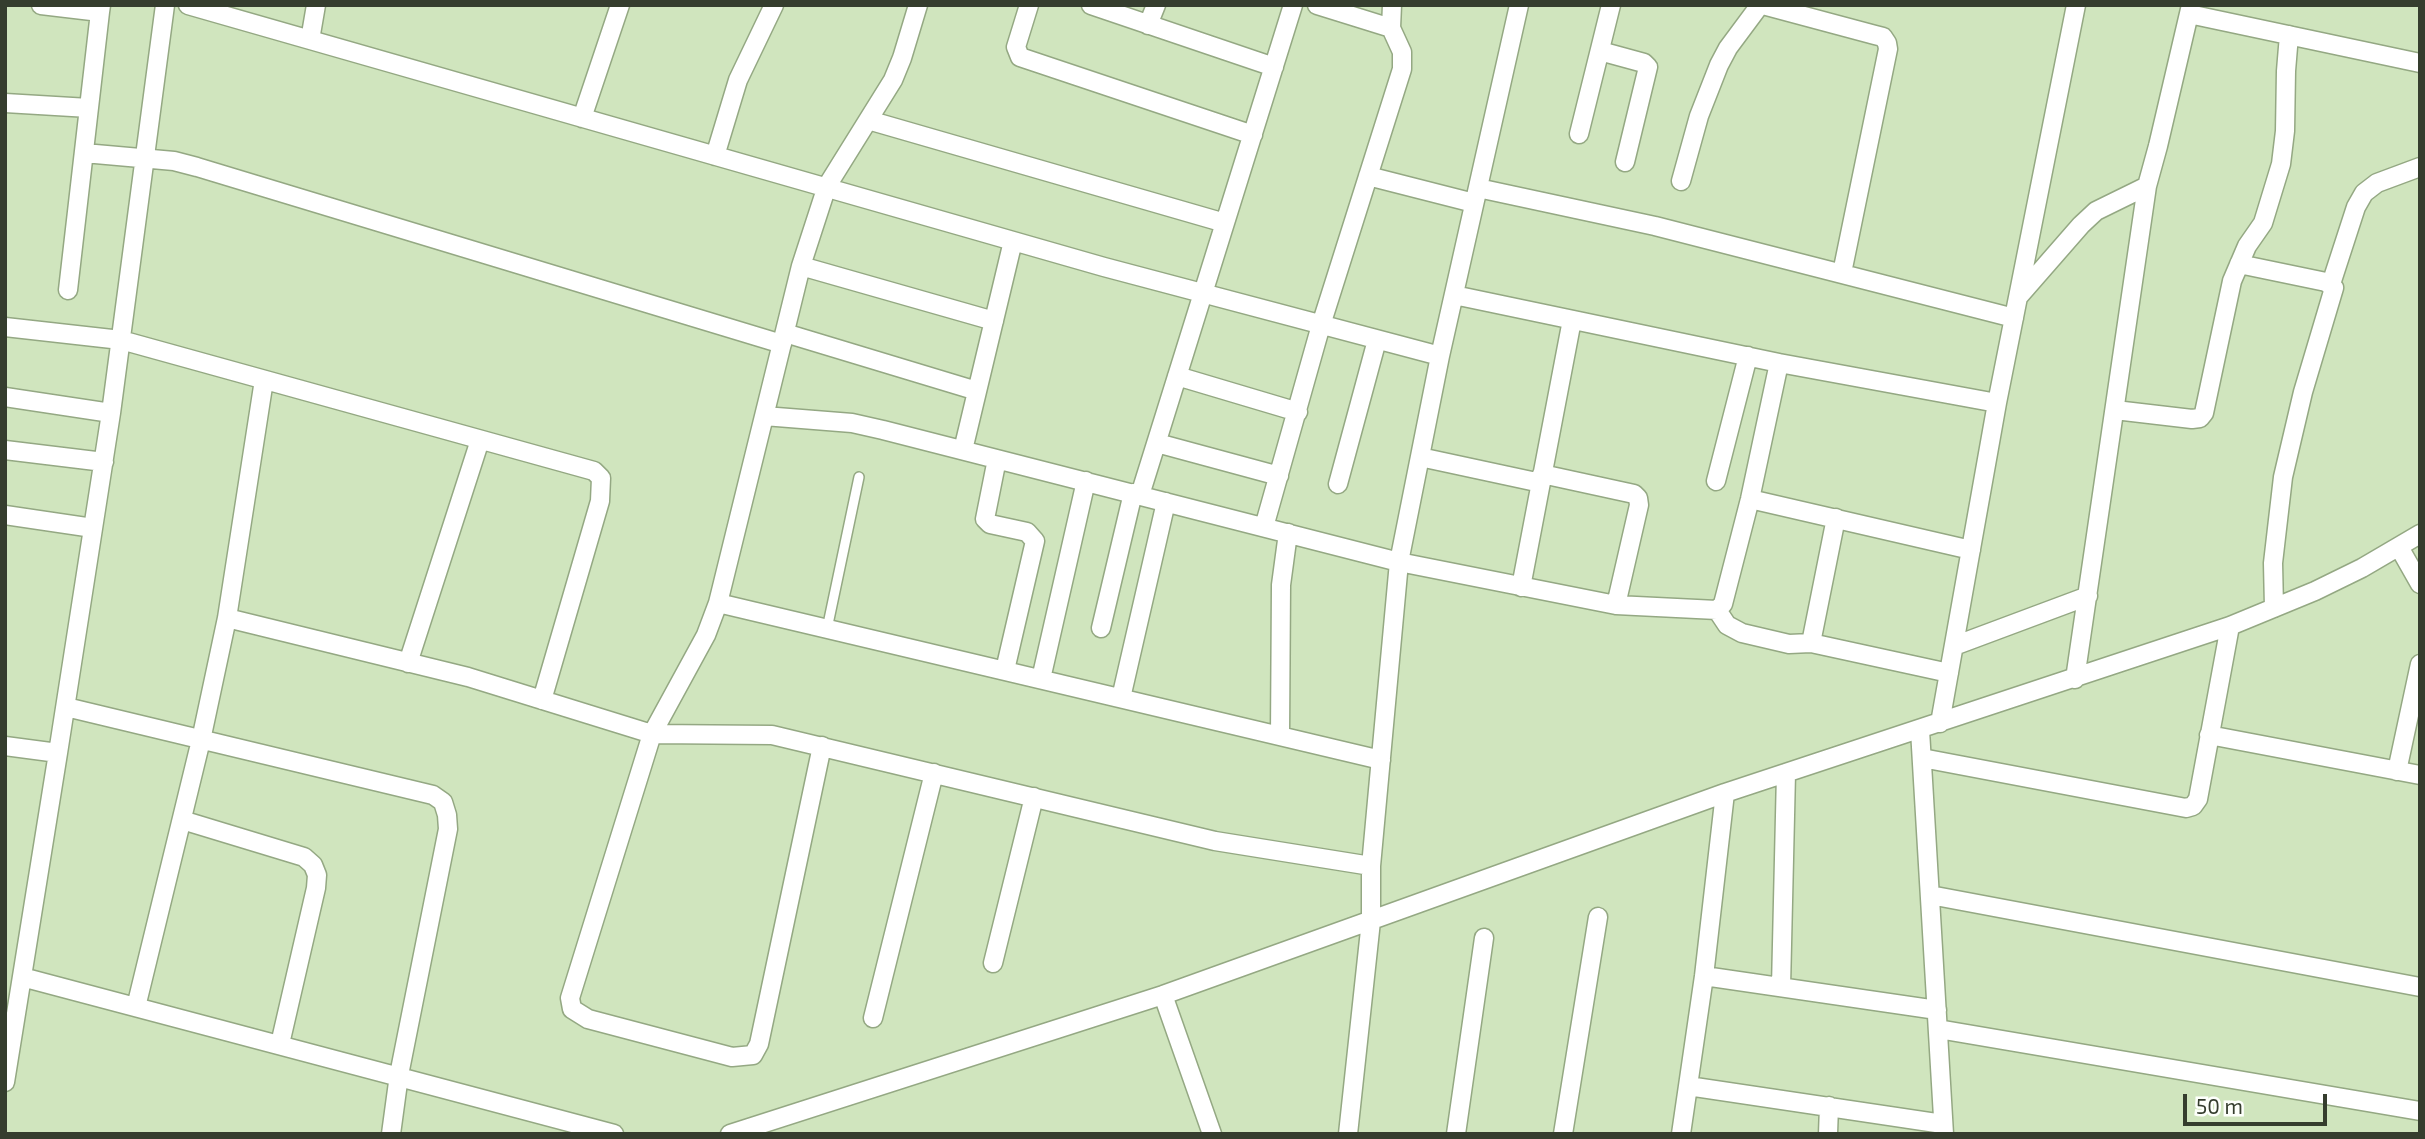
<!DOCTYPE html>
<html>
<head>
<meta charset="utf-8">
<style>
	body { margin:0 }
	#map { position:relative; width:2425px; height:1139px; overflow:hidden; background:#d0e5be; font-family:"Exo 2",sans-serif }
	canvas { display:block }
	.frame { position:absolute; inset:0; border:7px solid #353d2e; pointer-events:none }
	.scale { position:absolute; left:2183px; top:1094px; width:144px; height:32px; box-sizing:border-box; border:4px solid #353d2e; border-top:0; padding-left:9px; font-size:21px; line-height:24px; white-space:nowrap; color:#353d2e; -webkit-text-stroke:5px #fdfffb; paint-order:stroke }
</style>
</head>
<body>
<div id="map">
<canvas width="2425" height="1139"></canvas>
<div class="frame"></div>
<div class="scale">50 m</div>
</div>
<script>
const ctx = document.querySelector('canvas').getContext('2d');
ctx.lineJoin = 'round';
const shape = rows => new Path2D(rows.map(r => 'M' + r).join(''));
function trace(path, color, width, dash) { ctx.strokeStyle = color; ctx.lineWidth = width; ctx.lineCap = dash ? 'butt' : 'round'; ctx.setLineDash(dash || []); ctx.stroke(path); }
const service = shape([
	[827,629,859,477]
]);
const minor = shape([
	[41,5,100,12,101,5],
	[188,5,1104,267,1440,356],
	[1029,5,1016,47,1020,57,1253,135],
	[1091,5,1274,67],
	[1317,5,1391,28],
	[1763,5,1875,35,1883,37,1887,43,1888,49,1842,273],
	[2189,14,2420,63],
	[1148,25,1156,5],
	[310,40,316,5],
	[1600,51,1644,63,1648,67,1625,162],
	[5,103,89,108],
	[582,118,620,5],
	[868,120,1225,223],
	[1579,134,1611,5],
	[84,153,174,161,197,167,782,344],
	[715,156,738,80,774,5],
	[1368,176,1474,203],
	[1681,181,1699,116,1719,65,1728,48,1760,5],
	[1478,188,1655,226,2014,318],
	[2239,264,2326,282,2334,288,2303,392,2283,477,2273,563,2274,608],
	[801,266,994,321],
	[2331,284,2356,207,2364,193,2377,183,2420,167],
	[68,290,100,12],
	[1454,295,1779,363,1997,403],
	[2019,296,2081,225,2096,211,2147,186],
	[5,327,121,340,594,471,601,478,600,501,542,700],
	[785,333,977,391],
	[1177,376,1298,412],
	[5,397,111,413],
	[2115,410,2192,419,2200,418,2204,413,2232,281,2247,246,2263,223,2281,164,2285,131,2286,71,2289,35],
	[764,416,852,423,883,430,1399,562,1616,605,1717,610,1723,604,1750,499,1779,363],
	[1157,443,1279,476],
	[5,450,104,462],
	[963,450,1013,241],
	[1420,457,1541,483],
	[997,459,985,519,990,524,1027,532,1035,541,1005,670],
	[1542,474,1634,494,1638,498,1639,505,1616,605],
	[1716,481,1748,356],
	[1338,484,1377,340],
	[1140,495,1293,5],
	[1750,499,1971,550],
	[5,515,93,528],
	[1836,518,1811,643,1949,673],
	[1264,527,1321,325,1402,69,1402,52,1391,28,1392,5],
	[2399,547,2420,584],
	[1521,587,1572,320],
	[718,603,1381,760],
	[1717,610,1727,625,1742,633,1789,644,1811,643],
	[227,618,468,677,652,734,772,735,1215,841,1371,866],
	[1101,628,1133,493],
	[1954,646,2088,596],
	[408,663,480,440],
	[1041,679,1086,481],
	[2075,679,2147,186,2158,146,2191,5],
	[1121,698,1166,502],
	[66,707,433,795,443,802,447,815,448,829,399,1075,391,1134],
	[1940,723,1997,403,2076,5],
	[1920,730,1944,1134],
	[2209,735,2420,775],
	[1280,736,1281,585,1288,533],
	[5,746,58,753,111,413,165,5],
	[822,746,759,1044,753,1055,732,1057,588,1019,572,1009,570,998,652,734,706,635,718,603,801,266,827,186,893,80,902,58,918,5],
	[1922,758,2186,808,2193,806,2198,799,2230,626],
	[2397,771,2420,664],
	[182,820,304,857,313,865,317,875,316,888,280,1044],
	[1930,895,2420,987],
	[993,963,1034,797],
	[1704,976,1937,1010],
	[22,977,614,1134],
	[1781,987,1786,773],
	[1163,995,1212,1134],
	[136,1007,201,740,227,618,264,380],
	[873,1018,934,773],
	[1938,1029,2420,1111],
	[5,1082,58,753],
	[1688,1086,1943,1124],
	[730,1134,1163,995,1725,793,2230,626,2315,591,2362,568,2420,534],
	[1348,1134,1371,921,1371,866,1399,562,1440,356,1519,5],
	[1456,1134,1484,938],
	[1563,1134,1598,917],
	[1681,1134,1704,976,1725,793],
	[1828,1134,1829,1106]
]);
trace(service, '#94a883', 12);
trace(minor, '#94a883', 21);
trace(service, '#fff', 9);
trace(minor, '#fff', 18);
</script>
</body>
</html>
